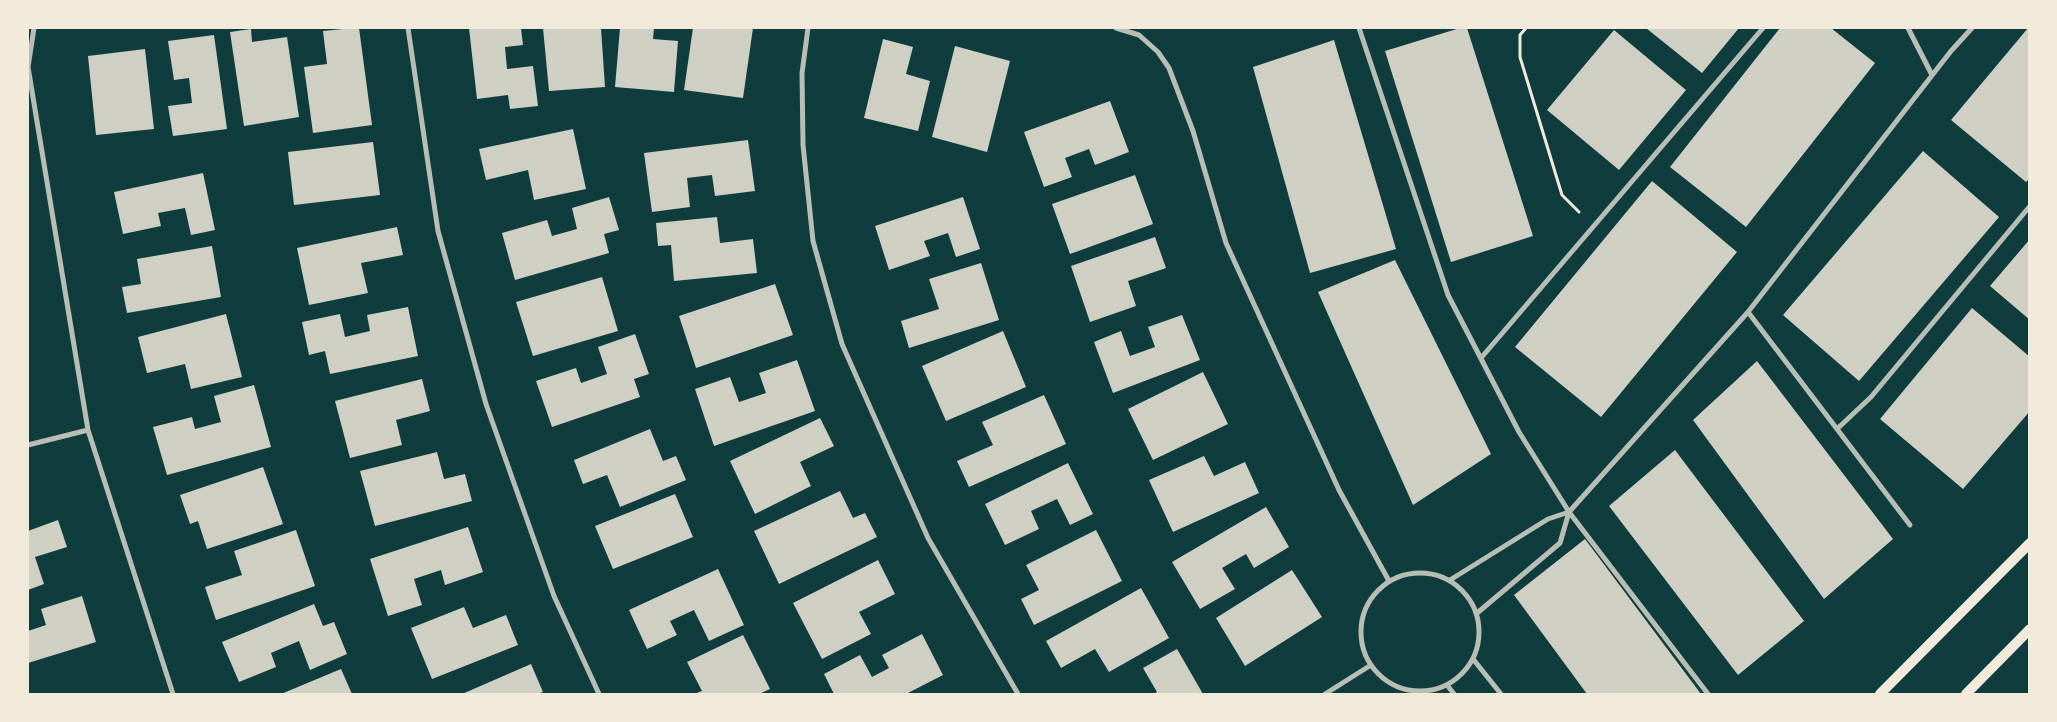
<!DOCTYPE html>
<html>
<head>
<meta charset="utf-8">
<style>
	body { margin:0 }
	#map { position:relative; width:2057px; height:722px; overflow:hidden; background:#0f3d3e; font-family:"PT Sans Narrow",sans-serif }
	canvas { display:block }
	.frame { position:absolute; inset:0; border:29px solid #f1e9da; pointer-events:none }
</style>
</head>
<body>
<div id="map">
<canvas width="2057" height="722"></canvas>
<div class="frame"></div>
</div>
<script>
const ctx = document.querySelector('canvas').getContext('2d');
ctx.lineJoin = 'round';
function fillPath(path, color) { ctx.fillStyle = color; ctx.fill(path, 'evenodd'); }
const shape = rows => new Path2D(rows.map(r => 'M' + r).join(''));
function trace(path, color, width, dash) { ctx.strokeStyle = color; ctx.lineWidth = width; ctx.lineCap = dash ? 'butt' : 'round'; ctx.setLineDash(dash || []); ctx.stroke(path); }
fillPath(shape([
	[353,28,359,28,372,125,313,133,304,67,327,64,323,31],
	[469,28,521,28,523,45,505,47,507,69,533,66,538,106,510,109,508,95,477,99],
	[543,28,601,28,605,87,549,91],
	[620,28,654,28,653,39,678,41,674,92,615,87],
	[693,28,753,28,743,98,684,90],
	[1460,28,1467,28,1533,236,1451,262,1385,51],
	[1646,28,1739,28,1702,73],
	[1780,28,1831,28,1875,63,1746,227,1670,167],
	[2028,28,2030,28,2030,178,2026,182,1951,120],
	[251,29,252,42,287,37,299,117,244,126,230,32],
	[1614,30,1686,90,1619,170,1547,110],
	[214,35,227,129,173,136,168,106,192,103,189,78,174,80,168,41],
	[883,39,913,47,906,74,930,81,918,131,864,118],
	[1334,40,1396,249,1310,273,1253,67],
	[955,46,1010,61,987,152,932,137],
	[145,49,154,129,96,135,88,56],
	[1110,101,1129,152,1095,165,1089,149,1065,158,1072,177,1044,187,1024,132],
	[573,129,586,189,534,200,528,170,486,180,479,149],
	[748,140,755,191,715,196,712,175,687,178,690,207,652,212,644,153],
	[373,142,380,195,294,205,288,152],
	[1923,151,1999,217,1859,381,1783,315],
	[203,173,215,230,191,235,185,208,158,213,161,226,123,234,114,192],
	[1135,175,1153,224,1070,254,1052,204],
	[1652,181,1737,252,1601,417,1515,347],
	[609,197,619,230,604,234,609,253,515,280,502,233,547,220,552,236,577,229,572,208],
	[963,197,980,249,956,257,948,233,924,241,930,256,889,270,875,226],
	[717,217,720,243,753,239,757,273,674,281,671,245,658,246,656,223],
	[397,227,403,255,361,263,368,293,309,305,297,248],
	[1155,237,1166,268,1128,281,1136,306,1090,322,1071,266],
	[2030,239,2030,320,1990,286],
	[212,246,221,297,127,313,122,287,141,284,137,259],
	[1395,260,1491,454,1413,505,1318,292],
	[981,263,999,320,909,348,901,321,939,309,929,279],
	[602,277,618,331,533,356,516,302],
	[775,284,793,335,696,368,679,316],
	[408,307,418,356,330,374,325,351,309,355,302,322,340,314,345,337,370,331,367,315],
	[1972,308,2030,357,2030,411,1963,489,1880,419],
	[226,314,242,377,191,389,185,364,147,373,138,337],
	[1182,315,1200,360,1113,393,1094,342,1121,331,1130,356,1155,347,1148,327],
	[1003,331,1026,387,946,421,922,366],
	[635,334,649,374,634,379,640,397,552,427,536,381,576,368,581,383,607,374,598,347],
	[797,360,815,411,714,446,695,389,730,377,739,402,766,393,759,373],
	[1757,361,1893,539,1824,599,1693,420],
	[1203,372,1228,424,1153,460,1128,409],
	[422,379,430,411,396,420,402,445,350,458,335,401],
	[254,385,271,447,167,475,153,427,192,417,195,429,221,422,214,396],
	[1044,395,1066,444,969,487,957,461,993,445,982,422],
	[820,418,834,446,800,462,811,486,755,514,730,461],
	[650,429,663,461,676,456,686,480,620,507,607,475,583,484,574,460],
	[1675,450,1804,621,1738,675,1609,506],
	[437,452,444,479,465,474,472,501,375,526,360,471],
	[1204,456,1214,476,1245,462,1259,493,1173,532,1149,480],
	[1068,463,1093,514,1070,525,1057,499,1031,511,1039,529,1005,545,985,504],
	[263,467,283,524,207,549,198,521,190,524,180,495],
	[840,491,853,518,865,513,877,537,779,584,754,531],
	[675,494,693,537,613,569,595,526],
	[1266,507,1289,547,1254,568,1246,554,1222,568,1235,589,1200,609,1172,562],
	[58,520,67,547,35,557,44,584,28,590,28,531],
	[468,527,483,572,445,585,441,570,414,579,422,605,388,616,370,559],
	[296,530,315,586,216,620,205,587,242,575,234,551],
	[1096,530,1122,581,1034,625,1021,599,1039,590,1026,565],
	[1585,539,1701,694,1587,694,1514,595],
	[878,560,895,594,859,612,871,634,822,659,793,603],
	[718,569,744,625,709,641,694,610,670,621,677,635,647,649,629,610],
	[1292,570,1322,617,1245,666,1216,618],
	[1141,588,1169,638,1109,672,1095,649,1061,668,1046,641],
	[82,596,96,642,28,663,28,631,46,625,41,609],
	[314,604,323,626,334,622,347,654,310,670,299,641,271,653,276,667,239,682,222,642],
	[464,607,473,628,506,615,518,645,432,679,411,628],
	[922,634,943,675,906,694,834,694,824,674,860,655,872,677,889,668,882,655],
	[743,635,770,689,759,694,694,694,702,691,687,662],
	[1177,649,1203,694,1153,694,1157,692,1143,668],
	[531,664,543,692,537,694,462,694],
	[341,669,352,694,281,694]
]), '#cfcfc3');
trace(shape([
	[1526,28,1520,35,1520,57,1562,195,1579,212]
]), '#f1e9da', 3);
trace(shape([
	[34,28,28,67,88,430,173,694],
	[408,28,438,231,486,404,554,596,599,694],
	[808,28,802,73,803,145,813,241,842,344,928,538,1018,694],
	[1116,28,1139,35,1158,52,1169,68,1193,131,1226,243,1339,490,1389,581],
	[1359,28,1448,295,1519,432,1569,512,1708,694],
	[1908,28,1932,75],
	[1748,312,1910,525],
	[1481,358,1763,28],
	[1837,429,1871,397,2030,206],
	[28,445,88,430],
	'1361 632a59 59 0 1 1 118 0a59 59 0 1 1-118 0Z',
	[1450,580,1548,519,1569,512],
	[1476,614,1560,543,1569,512,1748,312,1951,51,1972,28],
	[1473,659,1501,694],
	[1447,685,1454,694],
	[1325,694,1371,665]
]), '#b8beb3', 5);
trace(shape([
	[1880,694,2030,543],
	[1966,694,2030,629]
]), '#f1e9da', 10);
</script>
</body>
</html>
